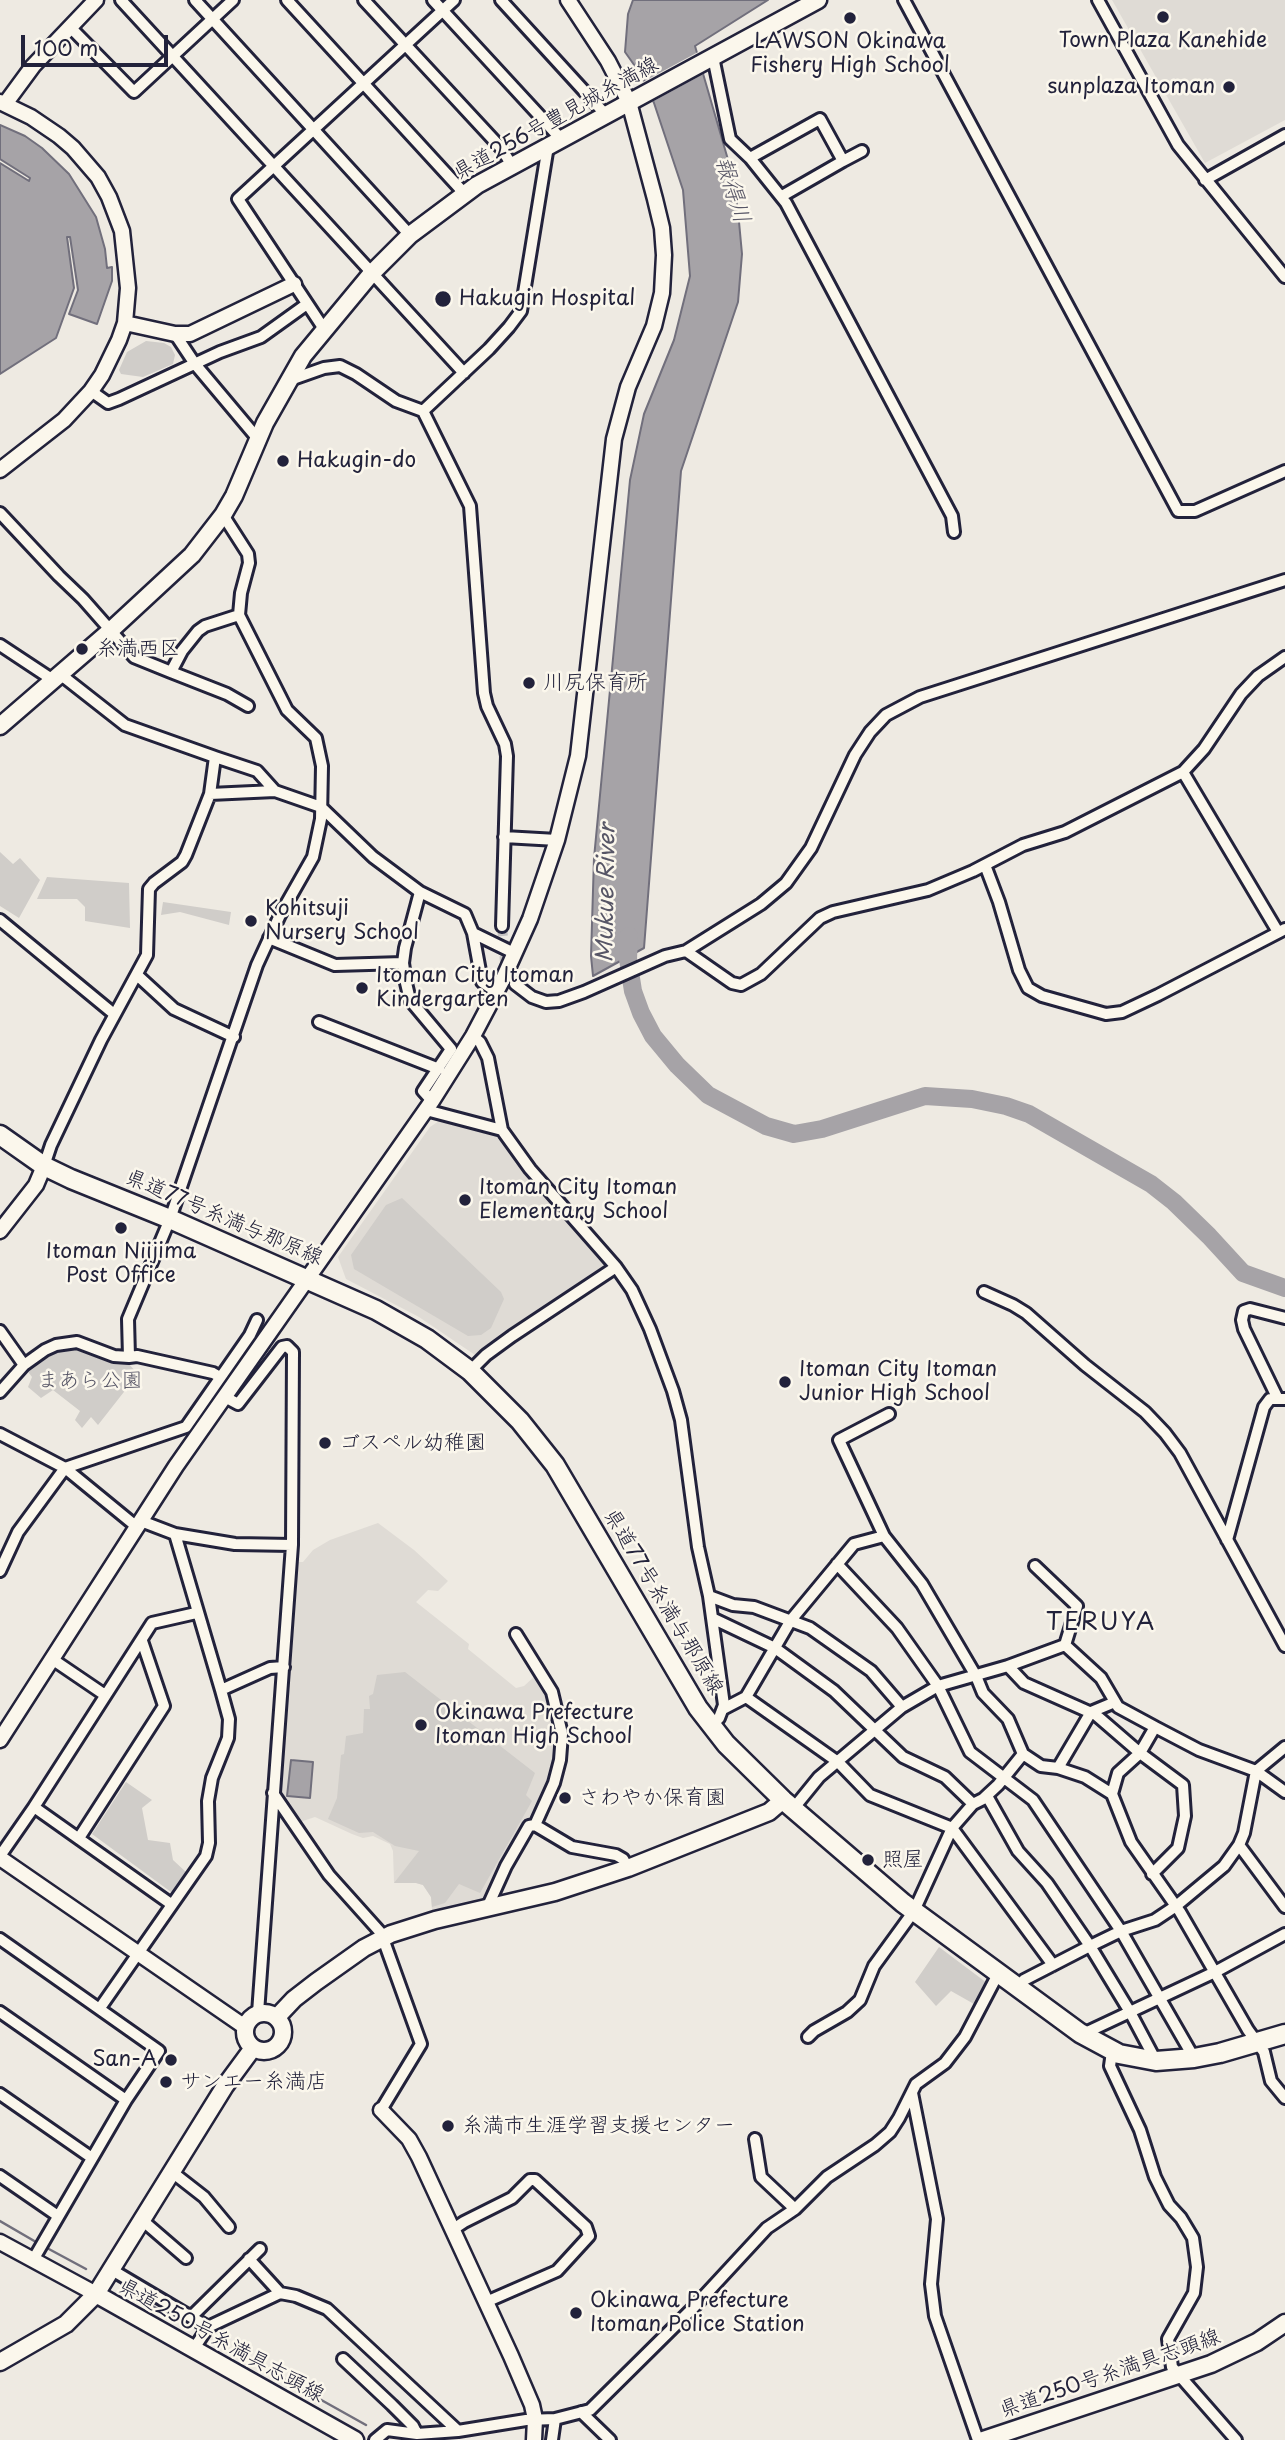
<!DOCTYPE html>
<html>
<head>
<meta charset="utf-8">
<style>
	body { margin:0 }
	#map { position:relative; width:1285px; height:2440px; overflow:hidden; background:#eeeae2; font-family:"Playpen Sans",sans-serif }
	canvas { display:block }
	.scale { position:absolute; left:21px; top:35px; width:147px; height:32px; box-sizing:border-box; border:4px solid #22223b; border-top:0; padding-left:9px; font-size:21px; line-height:24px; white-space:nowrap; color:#22223b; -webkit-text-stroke:5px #fbf7ec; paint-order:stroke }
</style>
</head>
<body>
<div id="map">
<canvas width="1285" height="2440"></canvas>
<div class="scale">100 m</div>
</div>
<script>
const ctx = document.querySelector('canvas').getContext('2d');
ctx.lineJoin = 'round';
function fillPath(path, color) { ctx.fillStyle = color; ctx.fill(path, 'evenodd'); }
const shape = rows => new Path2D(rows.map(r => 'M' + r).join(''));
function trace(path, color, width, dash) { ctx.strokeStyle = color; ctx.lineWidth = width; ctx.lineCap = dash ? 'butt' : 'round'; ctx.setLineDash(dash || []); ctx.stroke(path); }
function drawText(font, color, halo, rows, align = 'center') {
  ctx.font = font + ' "Playpen Sans","Klee One",sans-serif'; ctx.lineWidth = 5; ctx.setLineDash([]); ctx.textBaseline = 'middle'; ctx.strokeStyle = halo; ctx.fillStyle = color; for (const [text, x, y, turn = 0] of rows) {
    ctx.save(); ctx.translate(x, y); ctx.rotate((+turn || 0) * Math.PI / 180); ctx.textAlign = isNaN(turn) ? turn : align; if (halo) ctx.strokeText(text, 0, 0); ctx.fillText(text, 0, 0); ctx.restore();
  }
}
fillPath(shape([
	[1112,0,1285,0,1285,120,1205,163],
	[446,1120,495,1135,606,1264,603,1269,478,1357,419,1317,346,1279,338,1257,430,1127,439,1121],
	[378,1523,414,1550,448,1581,438,1591,428,1590,416,1602,469,1644,468,1649,516,1688,524,1686,537,1674,548,1691,560,1735,552,1778,536,1815,525,1821,500,1863,483,1900,432,1911,431,1897,423,1885,416,1883,394,1883,393,1851,390,1844,373,1836,363,1838,352,1834,315,1817,297,1823,280,1795,297,1562,303,1562,313,1550,330,1540]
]), '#dfdbd5');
fillPath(shape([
	[146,341,164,343,171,347,175,355,173,364,143,377,121,374,119,370,127,352],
	[0,852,13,864,20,858,40,880,19,918,0,906],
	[47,877,129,883,130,928,85,921,85,907,77,899,37,899],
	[163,902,231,912,229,925,180,912,161,915],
	[402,1198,501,1292,504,1299,491,1328,481,1335,468,1336,354,1269,351,1255,386,1205],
	[83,1347,126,1361,138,1374,98,1425,91,1417,82,1428,75,1420,80,1411,53,1390,41,1398,28,1387,32,1377,26,1369,64,1349],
	[405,1672,535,1773,526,1795,532,1801,480,1893,459,1884,445,1903,432,1907,431,1897,423,1885,416,1883,394,1883,419,1851,395,1846,373,1832,359,1833,328,1819,337,1798,341,1755,344,1754,346,1736,363,1733,364,1709,370,1709,369,1696,373,1694,377,1675],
	[126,1782,152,1800,142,1808,148,1840,170,1843,173,1860,186,1872,171,1892,92,1834],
	[939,1947,987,1983,974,2004,951,1991,936,2006,915,1982]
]), '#d0cdc9');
const water = shape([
	[633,0,768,0,695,46,731,170,738,211,742,254,738,302,681,471,644,948,593,976,591,956,594,858,630,480,644,414,674,340,690,276,683,190,654,103,642,76,625,52,628,14,633,0],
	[0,125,25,136,42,148,69,174,96,217,105,249,107,268,112,267,112,281,97,324,69,314,78,290,70,237,67,237,74,288,56,338,0,374,0,163,29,181,30,178,0,159,0,125],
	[291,1760,313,1762,310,1798,287,1796,291,1760]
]);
fillPath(water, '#a6a3a7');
trace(water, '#716f7c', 2);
fillPath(shape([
	[700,51,707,72,650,103,641,83]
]), '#eeeae2');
trace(shape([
	[0,2221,36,2242],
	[47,2248,86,2269],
	[127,2292,187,2325],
	[248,2359,366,2425]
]), '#716f7c', 2.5);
trace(shape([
	[629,936,628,959,633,991,641,1013,653,1036,677,1065,708,1095,766,1126,794,1134,822,1129,925,1096,972,1099,1006,1106,1029,1114,1151,1184,1174,1202,1209,1236,1243,1273,1285,1288]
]), '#a6a3a7', 18);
trace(shape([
	[502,926,505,962,508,972]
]), '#c5c2c1', 10, [10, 5]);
const minor = shape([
	[121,0,464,373],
	[195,0,410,235],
	[287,0,464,193],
	[364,0,502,149,512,166],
	[433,0,561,139],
	[501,0,606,115],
	[904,0,1178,511,1195,511,1285,471],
	[1098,0,1178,145,1285,277],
	[70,27,134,92,233,0],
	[713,57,730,139,750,158,786,203,952,516,954,532],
	[750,158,820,119,843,161,782,196],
	[843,161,862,151],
	[1205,180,1285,135],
	[324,329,238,199,454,0],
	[175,334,195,364,258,439],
	[290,380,324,368,340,366,356,374,396,401,423,411],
	[91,391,108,403,119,399,220,352,261,337,307,304],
	[423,411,470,506,484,693,487,706,505,744,507,756,502,926],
	[423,411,489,349,509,327,521,311,548,146],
	[0,513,59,576,83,599,134,657,171,672,182,651,198,631,205,626,239,615],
	[0,645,53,680],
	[171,672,227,694,248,706],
	[215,757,257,771,275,791],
	[1183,772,1278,932],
	[210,794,275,791,321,807,373,857,420,892,465,914,473,933,482,982,497,992],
	[504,837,557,840],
	[985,865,999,902,1019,970,1028,988,1042,996,1106,1014,1122,1012,1158,995,1285,929],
	[420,892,405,948,403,963,406,983,410,1000,451,1049,423,1091,432,1101],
	[0,920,114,1014],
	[473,933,514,953],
	[269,938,335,965,403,963],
	[686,951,732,983,741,985,761,974,820,918,833,912,928,890,973,871,1023,845,1065,832,1183,772,1204,749,1241,694,1258,676,1285,657],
	[137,975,174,1009,234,1037],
	[515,984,532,997,546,1002,559,1001,584,992,665,956,686,951,761,904,786,883,811,848,855,755,870,732,886,715,920,697,1285,580],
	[319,1022,439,1069],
	[473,1036,480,1042,488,1058,502,1130,530,1169,616,1267,632,1290,650,1329,673,1391,681,1420,698,1547,709,1596,724,1705,719,1718,711,1726],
	[426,1110,502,1130],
	[44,1166,51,1145,101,1040,147,955,149,889,154,883,182,862,186,855,210,794,215,757,125,725,60,674],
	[984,1292,1013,1305,1026,1313,1085,1365,1145,1412,1165,1433,1180,1453,1285,1646],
	[0,1331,24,1365],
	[470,1371,486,1355,512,1336,616,1267],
	[220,1377,213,1373,137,1356,129,1357,128,1319,170,1219,257,965,280,915,313,857,321,819,322,766,316,738,287,710,239,615,241,593,249,563,248,554,223,515],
	[0,1392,24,1365,45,1350,56,1345,77,1342,114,1356,129,1357],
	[225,1397,238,1404,282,1347,287,1346,293,1352,292,1545,258,2013],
	[1277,1397,1244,1329,1242,1320,1244,1311,1250,1309,1285,1318],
	[889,1414,839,1440,884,1536,922,1584,976,1676,983,1693,1008,1719,1023,1754],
	[0,1434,65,1468,137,1527],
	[141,1521,175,1534,235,1544,292,1545],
	[1227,1540,1264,1407,1270,1399,1285,1399],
	[837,1564,897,1628,938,1686,970,1752,1033,1800,1121,1931,1194,2058],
	[1035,1566,1077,1606,1065,1645],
	[0,1571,18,1532,65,1468,186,1427,250,1335,257,1320],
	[709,1596,733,1605,754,1607,810,1628,871,1671,902,1707],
	[712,1618,775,1648,834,1691,903,1757,945,1777,973,1804],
	[516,1634,552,1692,562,1734,560,1760,554,1783,535,1825],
	[52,1659,105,1695],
	[1008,1666,1065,1645,1101,1678,1118,1707,1155,1727],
	[221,1690,270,1668,284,1667],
	[746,1697,791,1620,854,1544,884,1536],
	[723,1709,746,1697,838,1762,870,1795,952,1828,1053,1965],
	[1058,1768,1091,1712,1115,1702],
	[273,1793,329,1875,381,1933,421,2044,381,2110],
	[1112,1794,1118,1773,1140,1753,1183,1785,1185,1816,1178,1848,1152,1874],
	[987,1796,1018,1851,1047,1883,1090,1946,1130,2012,1156,2061],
	[793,1809,819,1777,902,1707,938,1686,1008,1666,1024,1683,1096,1715,1140,1753,1155,1727,1199,1750,1256,1771,1285,1792],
	[79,1838,164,1706,142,1641],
	[1239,1845,1285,1907],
	[0,1856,34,1807],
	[171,1904,34,1807,152,1623,196,1613],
	[487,1908,506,1866,529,1826,535,1825,572,1847,616,1855,623,1859,628,1868],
	[0,1939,159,2051,126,2100,33,2260],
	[1017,1988,1024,1980,1086,1948,1121,1931,1155,1920,1176,1906,1224,1866,1239,1845,1244,1833,1256,1771,1285,1747],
	[100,2008,206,1856,209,1843,208,1801,212,1778,228,1738,229,1719,221,1690,175,1534],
	[0,2012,126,2100],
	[1083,2034,1215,1972,1285,1934],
	[808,2037,814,2031,847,2012,860,2000,874,1966,914,1911,952,1828,973,1804,983,1799,998,1785,1023,1754,1041,1766,1058,1768,1085,1777,1112,1794,1131,1842,1180,1912,1248,2030,1264,2052,1271,2081,1285,2098],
	[1112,2052,1110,2066,1140,2130,1155,2177,1169,2205,1181,2218,1193,2238,1197,2267,1194,2293,1168,2339,1172,2367,1236,2440],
	[912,2093,937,2219,931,2284,935,2316,978,2440],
	[0,2094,92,2158],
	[755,2139,761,2177,795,2209],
	[172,2172,204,2197,229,2227],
	[0,2176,58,2216],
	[142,2220,186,2258],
	[452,2230,464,2222,512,2198,530,2180,535,2180,586,2227,589,2236,557,2271,486,2302],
	[249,2259,280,2293],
	[112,2270,208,2327,193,2350],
	[192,2316,260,2249],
	[208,2327,280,2293,296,2296,327,2309,458,2431],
	[343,2359,392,2405,413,2426,417,2434],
	[581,2412,610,2440],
	[375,2440,387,2430,417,2434,458,2431,526,2420,555,2419,590,2410,693,2308,767,2228,795,2209,827,2177,875,2145,890,2132,899,2118,916,2084,945,2063,965,2037,998,1974],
	[552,2440,555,2419]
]);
const tertiary = shape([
	[0,102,31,117,59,136,73,148,98,177,109,197,122,231,128,288,125,323,119,340,102,375,91,391,64,420,0,470],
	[5,104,33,66,96,0],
	[125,323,175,334,190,334,294,284],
	[0,1231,36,1185,44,1166],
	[0,1740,176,1466,432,1101,473,1036,503,979,530,919,557,840,578,756,614,439,628,387,654,326,662,293,664,255,662,228,655,199,629,102,608,61,568,0],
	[0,1858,245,2027],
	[381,2110,409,2139,419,2157,511,2356,532,2405,535,2419,534,2440],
	[0,2242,96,2294]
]);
const secondary = shape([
	[0,726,110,631,192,555,223,515,234,496,265,423,303,356,371,274,410,235,477,185,818,0],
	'245 2032a19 19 0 1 1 38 0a19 19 0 1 1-38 0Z',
	[277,2017,294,1999,316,1982,364,1948,391,1934,435,1920,555,1892,628,1868,769,1812,783,1800],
	[96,2294,355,2440],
	[0,2362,66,2324,96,2294,225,2086,253,2048],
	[983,2440,1211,2364,1257,2342,1285,2323]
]);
const primary = shape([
	[0,1135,44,1166,71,1179,170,1219,376,1310,427,1339,470,1371,520,1421,555,1465,698,1708,726,1744,783,1800,903,1903,1080,2033,1119,2054,1156,2061,1194,2058,1220,2053,1285,2034]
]);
trace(minor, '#22223b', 16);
trace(tertiary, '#22223b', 19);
trace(secondary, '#22223b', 21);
trace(primary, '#22223b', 23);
trace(minor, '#fbf7ec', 10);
trace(tertiary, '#fbf7ec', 14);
trace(secondary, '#fbf7ec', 16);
trace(primary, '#fbf7ec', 18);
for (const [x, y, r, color] of [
	[1163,17,7,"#22223b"],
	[850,18,7,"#22223b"],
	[1229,87,7,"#22223b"],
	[443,299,9,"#22223b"],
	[283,461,7,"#22223b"],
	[82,649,7,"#22223b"],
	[529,683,7,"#22223b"],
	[251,921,7,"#22223b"],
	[362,988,7,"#22223b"],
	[465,1200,7,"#22223b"],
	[121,1228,7,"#22223b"],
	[785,1382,7,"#22223b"],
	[325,1443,7,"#22223b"],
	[421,1725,7,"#22223b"],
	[565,1798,7,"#22223b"],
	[868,1860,7,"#22223b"],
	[171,2060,7,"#22223b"],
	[166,2082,7,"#22223b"],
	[448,2126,7,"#22223b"],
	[576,2313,7,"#22223b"]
]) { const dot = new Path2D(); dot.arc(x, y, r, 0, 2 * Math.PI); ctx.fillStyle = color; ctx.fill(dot); trace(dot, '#fbf7ec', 2.5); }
drawText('21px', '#22223b', '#fbf7ec', [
	["Town Plaza Kanehide",1163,41,"center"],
	["LAWSON Okinawa",850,42,"center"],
	["Fishery High School",850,66,"center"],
	["sunplaza Itoman",1215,87,"right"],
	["Hakugin Hospital",459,299],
	["Hakugin-do",297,461],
	["糸満西区",96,649],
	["川尻保育所",543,683],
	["Kohitsuji",265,909],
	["Nursery School",265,933],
	["Itoman City Itoman",376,976],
	["Kindergarten",376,1000],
	["Itoman City Itoman",479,1188],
	["Elementary School",479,1212],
	["Itoman Niijima",121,1252,"center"],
	["Post Office",121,1276,"center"],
	["Itoman City Itoman",799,1370],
	["Junior High School",799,1394],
	["ゴスペル幼稚園",339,1443],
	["Okinawa Prefecture",435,1713],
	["Itoman High School",435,1737],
	["さわやか保育園",579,1798],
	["照屋",882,1860],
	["San-A",157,2060,"right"],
	["サンエー糸満店",180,2082],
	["糸満市生涯学習支援センター",462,2126],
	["Okinawa Prefecture",590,2301],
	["Itoman Police Station",590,2325]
], 'left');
drawText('21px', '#22223b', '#fbf7ec', [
	["県道256号豊見城糸満線",556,119,-29],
	["県道77号糸満与那原線",224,1218,23],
	["県道77号糸満与那原線",663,1602,59],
	["県道250号糸満具志頭線",221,2341,29],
	["県道250号糸満具志頭線",1110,2374,-19]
]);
drawText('21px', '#565566', '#fbf7ec', [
	["まあら公園",90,1381]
]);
drawText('italic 23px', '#575666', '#fbf7ec', [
	["報得川",732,190,73],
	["Mukue River",607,893,-89]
]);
ctx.letterSpacing = '2px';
drawText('24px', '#22223b', '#fbf7ec', [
	["TERUYA",1101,1623]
]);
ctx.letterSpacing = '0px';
</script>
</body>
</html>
